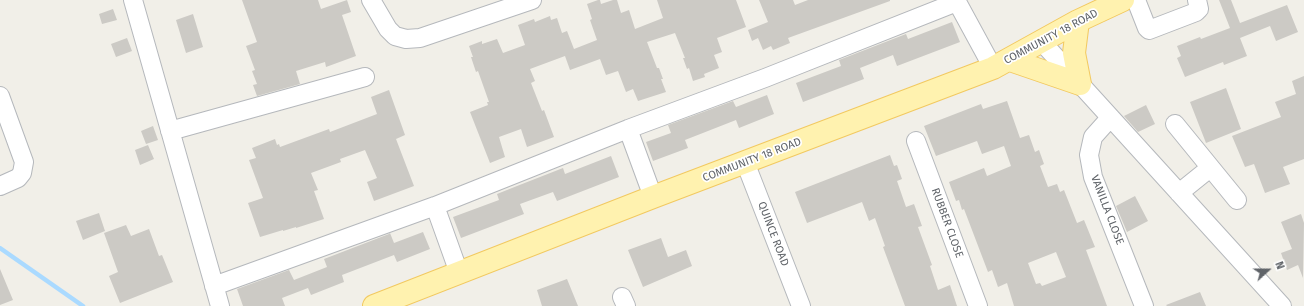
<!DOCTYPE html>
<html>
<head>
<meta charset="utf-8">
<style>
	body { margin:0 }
	#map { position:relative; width:1304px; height:306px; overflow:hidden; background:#f1efe8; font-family:"Fira Sans",sans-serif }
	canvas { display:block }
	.north { position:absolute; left:1248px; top:250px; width:40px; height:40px; -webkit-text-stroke:3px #fff; paint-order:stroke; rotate:69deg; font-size:11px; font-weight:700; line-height:16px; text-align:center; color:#5f6368 }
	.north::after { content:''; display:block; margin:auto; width:14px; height:18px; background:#5f6368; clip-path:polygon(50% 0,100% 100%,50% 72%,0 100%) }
</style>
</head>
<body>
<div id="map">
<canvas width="1304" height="306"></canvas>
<div class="north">N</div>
</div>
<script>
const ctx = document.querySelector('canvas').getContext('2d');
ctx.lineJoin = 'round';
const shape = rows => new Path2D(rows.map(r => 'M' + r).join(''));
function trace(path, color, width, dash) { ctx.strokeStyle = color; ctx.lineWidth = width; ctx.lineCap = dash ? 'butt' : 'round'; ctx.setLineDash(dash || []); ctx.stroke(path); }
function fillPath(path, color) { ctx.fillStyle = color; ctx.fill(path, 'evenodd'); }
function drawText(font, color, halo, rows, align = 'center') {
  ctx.font = font + ' "Fira Sans",sans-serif'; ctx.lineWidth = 3.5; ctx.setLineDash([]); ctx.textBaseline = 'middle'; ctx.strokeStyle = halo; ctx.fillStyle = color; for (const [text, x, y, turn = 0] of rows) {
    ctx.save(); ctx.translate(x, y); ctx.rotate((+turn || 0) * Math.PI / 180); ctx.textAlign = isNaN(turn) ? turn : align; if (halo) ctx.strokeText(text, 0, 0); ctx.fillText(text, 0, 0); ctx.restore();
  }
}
trace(shape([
	[0,248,83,306]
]), '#aadaff', 4.5);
fillPath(shape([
	[242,0,318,0,321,9,347,0,351,12,342,15,356,56,326,67,325,62,296,71,300,84,257,96,253,85,257,84,252,71,255,70,246,46,257,42],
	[598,0,600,0,601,4,613,0,617,0,621,13,629,10,635,29,663,18,657,0,736,0,746,27,717,38,722,52,714,55,719,68,704,74,705,77,693,81,689,68,687,69,683,58,685,58,675,33,647,42,657,68,659,68,663,79,661,79,666,92,638,101,633,89,626,92,618,71,606,75,600,59,570,70,565,56,530,69,535,81,531,83,542,111,544,110,554,137,527,147,521,129,499,137,505,157,490,163,470,112,488,105,487,102,489,102,478,71,476,72,471,57,473,57,469,46,482,41,482,44,497,39,503,53,525,45,518,25,534,19,535,22,550,16,551,20,557,18,562,33,567,31,574,49,597,40,590,20,592,19,587,4],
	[759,0,793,0,795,5,808,0,890,0,890,1,788,38,790,43,773,50,771,46,763,50,758,38,752,41,748,30,768,22],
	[1219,0,1231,0,1240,23,1287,5,1298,32,1276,41,1270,26,1240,38,1247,56,1224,65,1223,62,1185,77,1177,58,1181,56,1177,46,1200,37,1201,39,1230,28],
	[113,9,117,20,102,24,99,14],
	[193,14,203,47,186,53,176,20],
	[952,22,960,42,897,66,893,55,860,68,864,79,803,102,796,83,841,66,839,60,906,34,908,39],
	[127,38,132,51,116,57,111,44],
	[1304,76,1304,159,1283,167,1290,184,1265,193,1254,164,1245,167,1232,136,1281,117,1275,102,1296,94,1292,81],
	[1226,88,1241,129,1206,143,1190,102],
	[389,90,405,135,396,139,414,186,374,201,367,182,377,178,365,150,340,159,341,162,311,173,318,190,314,191,324,219,296,228,296,227,283,231,283,230,260,237,248,203,263,198,249,160,256,158,252,148,275,139,277,145,279,144,280,147,329,129,330,132,377,114,371,97],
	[767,95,774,114,739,128,736,120,685,140,688,148,653,161,646,142,671,133,668,125,733,101,736,107],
	[1007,101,1020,138,1029,135,1035,152,1039,150,1044,164,1040,166,1048,187,1057,184,1060,192,1064,190,1077,223,1084,220,1095,247,1086,250,1107,306,1014,306,1007,283,998,287,992,270,988,272,964,209,962,210,959,200,956,201,949,182,984,168,987,176,1011,166,1004,146,982,154,977,141,936,156,924,126,981,104,983,109],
	[1056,252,1066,277,1042,286,1040,283,1036,284,1028,263],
	[1146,105,1155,124,1138,132,1124,116],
	[153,126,158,140,146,144,141,131],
	[148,145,154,159,140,165,135,150],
	[890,155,894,166,897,165,902,179,897,181,906,207,914,204,922,226,918,227,932,265,930,266,938,290,950,285,957,306,905,306,883,247,885,246,875,218,869,221,862,202,807,223,795,192],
	[611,156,619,177,557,201,553,192,520,204,524,214,461,238,453,217,499,200,497,194,517,186,563,168,565,174],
	[1135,196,1148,221,1127,232,1116,206],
	[99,213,105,231,83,240,76,221],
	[1301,214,1304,223,1303,278,1298,265,1287,270,1281,253,1292,249,1281,222],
	[126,225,131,236,149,229,159,256,162,255,173,282,120,303,109,276,118,272,104,233],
	[423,232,430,249,397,262,394,255,342,275,344,282,311,295,308,288,282,298,285,306,243,306,237,289,289,270,294,280,327,267,324,259,389,234,390,233,394,243],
	[661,238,668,257,686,250,692,266,643,287,628,250],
	[0,269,13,300,0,305],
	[567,279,578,306,542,306,537,290],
	[1200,292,1206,306,1167,306,1166,305]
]), '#cccac5');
const minor = shape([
	[133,0,220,306],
	[371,0,388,29,395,36,406,39,420,38,532,0],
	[956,0,993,68],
	[1136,0,1147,28,1149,30,1196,12,1199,9,1197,0],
	[1041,41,1282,306],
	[0,96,24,162,22,173,18,178,0,186],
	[1110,118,1093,137,1089,155,1093,177,1144,306],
	[1175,124,1237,200],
	[628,129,653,197],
	[170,131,365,77],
	[916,141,978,306],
	[745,162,801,306],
	[1179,193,1210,168],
	[435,206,459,273],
	[214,286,435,206,628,129,765,78,957,2],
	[622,297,626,306]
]);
const major = shape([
	[1078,21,1074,53,1080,84],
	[1010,60,1080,84],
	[374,306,653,197,993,68,1078,21,1123,0]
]);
trace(minor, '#b5b8bc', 20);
trace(major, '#f2c960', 24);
trace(minor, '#fff', 18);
trace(major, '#fff2af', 22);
drawText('11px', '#5f6368', '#fff', [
	["COMMUNITY 18 ROAD",1051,37,-28],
	["COMMUNITY 18 ROAD",752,160,-21],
	["VANILLA CLOSE",1107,210,69],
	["RUBBER CLOSE",947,223,70],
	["QUINCE ROAD",773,234,69]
]);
</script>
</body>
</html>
